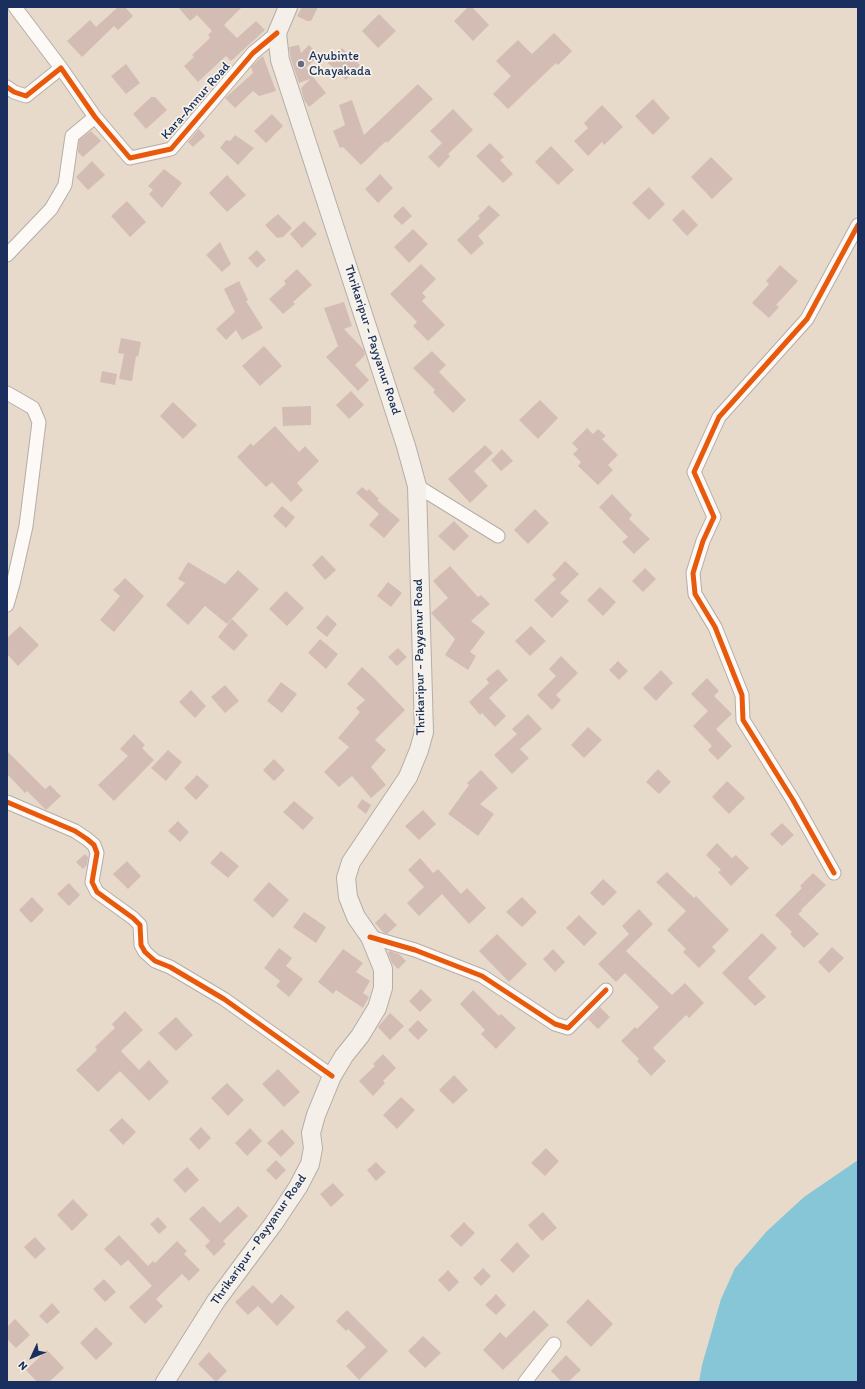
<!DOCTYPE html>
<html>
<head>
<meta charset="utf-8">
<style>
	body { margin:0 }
	#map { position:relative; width:865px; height:1389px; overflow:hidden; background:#e8dacb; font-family:Itim,sans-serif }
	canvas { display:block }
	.frame { position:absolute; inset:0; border:8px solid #1b2f5e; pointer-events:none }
	.north { position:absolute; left:12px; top:1337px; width:40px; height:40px; -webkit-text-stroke:3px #f7f3e8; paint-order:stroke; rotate:226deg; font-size:11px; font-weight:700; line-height:16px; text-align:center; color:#1b2f5e }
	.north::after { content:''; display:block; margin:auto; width:14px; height:18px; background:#1b2f5e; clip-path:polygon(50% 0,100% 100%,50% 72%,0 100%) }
</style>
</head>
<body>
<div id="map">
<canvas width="865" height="1389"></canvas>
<div class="frame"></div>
<div class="north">N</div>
</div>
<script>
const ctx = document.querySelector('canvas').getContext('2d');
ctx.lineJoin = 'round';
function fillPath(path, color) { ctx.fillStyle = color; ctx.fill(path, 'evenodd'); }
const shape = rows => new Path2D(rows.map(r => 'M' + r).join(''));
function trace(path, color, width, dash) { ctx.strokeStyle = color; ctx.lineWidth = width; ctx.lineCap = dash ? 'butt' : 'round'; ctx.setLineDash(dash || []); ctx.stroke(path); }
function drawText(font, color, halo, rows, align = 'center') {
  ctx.font = font + ' Itim,sans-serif'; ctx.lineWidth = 3.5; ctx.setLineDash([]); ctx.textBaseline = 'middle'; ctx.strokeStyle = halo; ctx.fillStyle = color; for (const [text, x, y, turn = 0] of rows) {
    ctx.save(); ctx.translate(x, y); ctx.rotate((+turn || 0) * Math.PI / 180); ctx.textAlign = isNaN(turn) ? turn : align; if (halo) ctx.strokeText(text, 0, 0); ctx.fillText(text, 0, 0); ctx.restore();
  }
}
fillPath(shape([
	[858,1160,858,1382,699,1382,702,1365,721,1299,735,1268,767,1231,804,1197]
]), '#87c6d7');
fillPath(shape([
	[118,7,125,7,133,16,118,30,114,26,82,57,67,41,90,20,96,27],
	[178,7,242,7,224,25,237,38,256,21,265,30,231,61,226,56,198,82,184,66,194,57,192,55,210,38,208,35,212,31,197,15,190,21],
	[302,7,318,7,311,21,307,21,297,16],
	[468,7,472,7,489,25,473,41,454,21],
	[379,14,396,31,378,48,362,31],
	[554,33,572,51,558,65,556,63,508,109,493,94,511,76,496,61,518,40,532,54],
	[299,45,301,53,309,45,319,55,306,68,326,93,309,107,304,100,301,88,310,79,299,83,291,59,289,47],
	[342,48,360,65,346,80,328,63],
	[263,56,276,91,259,96,253,91,235,108,225,98,253,73,251,67,259,59],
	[126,64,140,83,126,94,111,76],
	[418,84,433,99,387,143,386,141,361,165,343,147,340,148,333,131,345,125,339,105,352,100,364,135],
	[151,97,155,97,167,110,146,129,133,114],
	[653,99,670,118,653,135,635,116],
	[602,105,623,127,604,145,602,142,588,156,574,141,588,128,584,123],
	[453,109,473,130,448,154,450,156,439,168,428,157,442,143,430,131],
	[272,114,283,126,266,143,254,131],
	[199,129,205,136,193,147,188,142],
	[91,131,101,141,83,157,78,152,79,140],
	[235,135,254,148,238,165,220,148,226,140,230,141],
	[490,143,504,157,500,160,513,174,503,183,476,156],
	[551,146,574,170,558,185,535,162],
	[711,157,733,179,712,199,691,177],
	[92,161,105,175,88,190,76,177],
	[164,169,182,183,162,208,149,194,153,190,148,186],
	[380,174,393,188,378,203,365,189],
	[227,175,246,195,227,212,209,193],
	[649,187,665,204,649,220,632,203],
	[127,201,146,222,130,237,111,216],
	[489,205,500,215,478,236,484,243,471,255,457,240,480,218,478,216],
	[403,206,412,216,402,225,393,216],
	[683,209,698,225,687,236,672,220],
	[278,214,292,228,283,237,277,238,265,225],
	[304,221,317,234,302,248,290,234],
	[413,229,428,244,409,263,394,247],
	[220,242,231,264,222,272,206,255],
	[257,250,266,260,257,268,248,258],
	[421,264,436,279,422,293,426,297,422,301,445,325,428,341,413,326,417,322,390,294],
	[780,265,798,281,776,305,779,307,769,318,752,303,769,284,766,281],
	[297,269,312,285,293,302,295,304,283,314,269,299,286,284,284,281],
	[239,281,248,300,246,301,263,328,242,340,236,330,226,340,216,329,235,312,224,289],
	[344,302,352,326,344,329,364,350,365,355,355,365,369,380,358,391,326,357,338,346,324,308],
	[121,338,141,342,138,357,136,356,132,381,119,379,124,354,118,353],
	[264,346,282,366,260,386,242,366],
	[432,351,446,365,439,372,466,400,453,413,433,392,435,390,413,368],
	[102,371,117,374,115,385,100,382],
	[351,391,364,405,349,419,336,405],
	[540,400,558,418,538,439,519,420],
	[173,402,197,425,183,439,160,416],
	[311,406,311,425,283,426,282,407],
	[275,426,299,452,305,446,319,461,297,483,303,490,291,502,272,482,266,487,237,457,251,443,253,446],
	[587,428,593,434,598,429,606,436,602,439,618,455,608,465,613,470,598,485,578,466,581,462,573,454,578,449,572,443],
	[485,445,493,453,474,471,488,486,470,503,448,479],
	[502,449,513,461,501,471,491,460],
	[362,487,367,491,369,489,379,499,377,500,400,520,384,538,369,525,379,514,356,493],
	[612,494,632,515,629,519,650,539,634,554,622,542,628,537,599,507],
	[282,506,295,517,286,528,273,516],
	[535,509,549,523,528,544,514,530],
	[454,521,469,536,454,551,438,536],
	[322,555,336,570,325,580,312,565],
	[565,561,579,574,560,593,569,601,552,618,534,600,556,579,552,575],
	[188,562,225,584,238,570,259,589,227,624,205,606,188,625,166,605,185,583,178,579],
	[450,566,478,597,481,595,490,604,471,621,485,632,470,652,476,656,468,670,445,655,455,639,431,613,448,598,433,581],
	[645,568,656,579,643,592,632,581],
	[125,578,144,596,114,632,100,620,120,596,113,590],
	[388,582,402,593,391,607,377,596],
	[600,587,616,602,603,616,587,600],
	[286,591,304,608,287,626,269,609],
	[327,615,337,624,327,637,316,628],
	[232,619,248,635,234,651,218,637],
	[20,626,39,645,18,666,7,654,7,638],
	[531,626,546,641,530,656,515,641],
	[320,639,338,654,326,669,308,653],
	[398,648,407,657,397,666,388,657],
	[561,656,578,673,556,695,561,700,552,710,537,695,556,676,549,669],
	[618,661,628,671,619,680,609,670],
	[362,667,376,680,405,710,375,740,386,750,371,767,386,785,371,798,352,776,339,787,324,772,349,747,338,738,360,712,356,708,365,700,347,684],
	[498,669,508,680,489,698,506,716,495,727,482,713,480,715,469,702,489,683,486,679],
	[661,670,673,683,656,701,643,688],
	[707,678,719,691,714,696,732,714,716,729,732,746,718,760,708,750,712,746,693,726,708,711,691,694],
	[281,682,297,694,282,713,267,701],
	[225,685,239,701,225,713,211,697],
	[191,690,206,706,195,718,179,702],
	[528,714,542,729,520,749,529,758,512,774,494,755,517,734,512,729],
	[588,727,602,740,584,758,571,745],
	[134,734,145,745,142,748,154,760,114,801,98,785,128,756,120,749],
	[168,750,182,762,166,781,151,768],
	[7,751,45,789,50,785,61,796,46,810,27,791,25,793,7,774],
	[274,759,285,770,274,781,263,770],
	[658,769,671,782,659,794,646,782],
	[481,770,498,788,480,804,494,814,478,836,448,814,469,785,467,783],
	[197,775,209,786,196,800,184,788],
	[727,781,745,798,729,814,712,797],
	[362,799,371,805,366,814,357,807],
	[294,801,314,818,303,830,283,812],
	[423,810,436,824,419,840,405,826],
	[178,821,189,832,180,842,168,831],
	[782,823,794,835,782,846,770,834],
	[717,843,732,858,736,855,749,868,731,886,718,872,721,870,706,855],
	[221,851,239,866,228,878,210,863],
	[85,854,88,857,87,865,83,869,76,862],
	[420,858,433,873,438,869,461,894,467,888,486,908,469,924,442,894,419,916,407,903,424,887,408,870],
	[127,861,141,876,128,889,113,874],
	[667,872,694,898,696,896,729,930,712,947,716,951,699,968,683,952,686,949,667,930,686,911,656,882],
	[813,873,826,885,801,910,802,911,798,914,819,934,804,948,790,934,792,932,775,915,802,888,800,886],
	[603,879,617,892,603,906,590,893],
	[269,882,289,900,273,918,253,900],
	[69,883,80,895,69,906,57,894],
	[32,897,44,910,31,923,19,910],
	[522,897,537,912,522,927,506,912],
	[639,909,653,924,626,951,672,995,685,983,704,1003,689,1018,686,1015,653,1048,666,1061,651,1076,637,1061,639,1059,621,1041,635,1027,637,1029,659,1007,625,973,616,982,598,964,629,934,622,926],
	[304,912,326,927,316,943,293,927],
	[385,913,397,925,387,934,384,933,375,923],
	[579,915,597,933,584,946,566,928],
	[762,933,777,948,748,978,766,997,755,1006,722,973],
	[497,934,527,964,509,982,479,951],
	[832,947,844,958,829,973,818,962],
	[279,948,292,958,286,966,303,979,289,997,276,986,280,981,264,968],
	[343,949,363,963,356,972,370,981,363,993,369,997,363,1008,336,990,333,994,318,982],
	[553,949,565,962,555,972,543,959],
	[390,951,399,954,406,961,398,969,392,963,388,953],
	[421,989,432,1000,420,1012,409,1001],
	[473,990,499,1016,501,1014,516,1028,496,1049,481,1034,485,1030,460,1004],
	[600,1007,610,1017,598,1029,588,1019],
	[125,1011,143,1030,121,1051,139,1070,149,1060,169,1082,149,1101,120,1071,98,1092,76,1070,97,1050,95,1047,115,1028,112,1024],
	[390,1013,404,1026,390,1040,378,1027],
	[176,1017,193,1035,176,1051,158,1033],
	[418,1020,428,1030,418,1040,408,1030],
	[383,1054,396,1068,383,1081,385,1083,373,1096,359,1081,375,1066,373,1064],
	[278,1069,300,1092,284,1107,262,1084],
	[454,1075,468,1090,453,1104,439,1090],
	[227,1083,244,1100,228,1116,211,1098],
	[401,1097,415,1110,397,1129,383,1115],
	[122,1118,136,1132,123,1145,109,1130],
	[201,1127,211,1138,199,1150,189,1139],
	[250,1128,262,1141,247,1156,235,1143],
	[282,1129,295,1143,281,1157,267,1143],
	[546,1148,559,1161,545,1176,531,1163],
	[276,1160,286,1170,276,1180,266,1170],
	[376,1162,386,1172,376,1181,367,1170],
	[187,1167,199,1180,185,1193,173,1180],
	[333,1183,344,1195,331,1207,320,1194],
	[73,1199,88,1215,72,1231,57,1215],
	[203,1206,220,1223,238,1206,248,1216,223,1241,226,1244,214,1256,205,1246,210,1241,189,1219],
	[543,1212,557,1228,542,1241,528,1225],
	[158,1217,167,1227,159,1234,150,1224],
	[464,1222,475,1233,461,1247,450,1236],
	[119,1235,148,1266,153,1261,155,1263,177,1241,187,1251,184,1254,200,1270,189,1281,182,1274,156,1299,163,1306,145,1324,129,1307,152,1286,128,1260,121,1266,104,1249],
	[35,1237,46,1249,35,1259,24,1247],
	[517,1242,530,1256,513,1273,500,1260],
	[483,1268,491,1276,481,1286,473,1278],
	[448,1270,459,1282,449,1292,438,1280],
	[104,1279,116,1292,105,1302,93,1289],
	[253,1285,272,1304,281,1294,295,1307,277,1326,258,1306,248,1315,235,1302],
	[496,1294,506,1305,496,1315,485,1305],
	[588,1299,613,1324,591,1347,566,1322],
	[52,1303,60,1312,47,1324,39,1316],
	[347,1310,388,1351,359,1380,346,1366,366,1347,348,1329,346,1331,336,1321],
	[534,1310,549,1325,503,1370,483,1350,500,1332,506,1338],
	[15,1319,30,1335,16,1348,7,1339,7,1327],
	[96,1327,113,1344,96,1360,80,1343],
	[423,1336,441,1353,425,1368,408,1351],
	[47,1350,64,1368,49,1382,37,1382,26,1370],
	[209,1352,227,1371,216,1382,198,1364],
	[566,1355,581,1370,568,1382,562,1382,551,1371]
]), '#d3bcb4');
const minor = shape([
	[15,7,61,68],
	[7,87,14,92,26,96,61,68,95,117,130,158,171,149,253,53,277,33],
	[7,255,51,209,65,185,72,136,95,117],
	[7,393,33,408,39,422,26,526,13,584,7,605],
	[417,486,498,536],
	[7,802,75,831,87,839,94,845,97,853,92,882,97,892,133,918,140,925,141,945,145,952,155,961,170,967,224,999,332,1076],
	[834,873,793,800,743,720,742,695,715,627,695,594,693,573,703,541,714,517,694,472,719,417,807,319,858,225],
	[370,937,415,950,482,976,555,1024,568,1028,606,990],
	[525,1382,554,1344]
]);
const secondary = shape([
	[165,1382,216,1301,274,1223,298,1187,310,1164,313,1148,311,1133,316,1115,332,1076,344,1056,360,1036,377,1008,383,988,383,969,370,937,356,917,348,897,346,878,351,862,408,777,419,750,424,732,417,486,406,446,280,60,277,33,288,7]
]);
trace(minor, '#b4ada8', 15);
trace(secondary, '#b4ada8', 20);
trace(minor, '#fcf9f7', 13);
trace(secondary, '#f4efe9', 18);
trace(shape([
	[7,87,14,92,26,96,61,68,95,117,130,158,171,149,253,53,277,33],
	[7,802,75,831,87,839,94,845,97,853,92,882,97,892,133,918,140,925,141,945,145,952,155,961,170,967,224,999,332,1076],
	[834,873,793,800,743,720,742,695,715,627,695,594,693,573,703,541,714,517,694,472,719,417,807,319,858,225],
	[370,937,415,950,482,976,555,1024,568,1028,606,990]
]), '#e8590c', 5);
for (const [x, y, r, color] of [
	[301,64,4,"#636b84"]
]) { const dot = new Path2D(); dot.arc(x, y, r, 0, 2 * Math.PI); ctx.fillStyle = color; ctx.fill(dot); trace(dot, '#f7f3e8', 1.5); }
drawText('13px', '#1b2f5e', '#f7f3e8', [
	["Ayubinte",309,57],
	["Chayakada",309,72]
], 'left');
drawText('13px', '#1b2f5e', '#f7f3e8', [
	["Kara-Annur Road",196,101,-49],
	["Thrikaripur - Payyanur Road",372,340,72],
	["Thrikaripur - Payyanur Road",420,657,-91],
	["Thrikaripur - Payyanur Road",259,1240,-55]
]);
</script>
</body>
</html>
